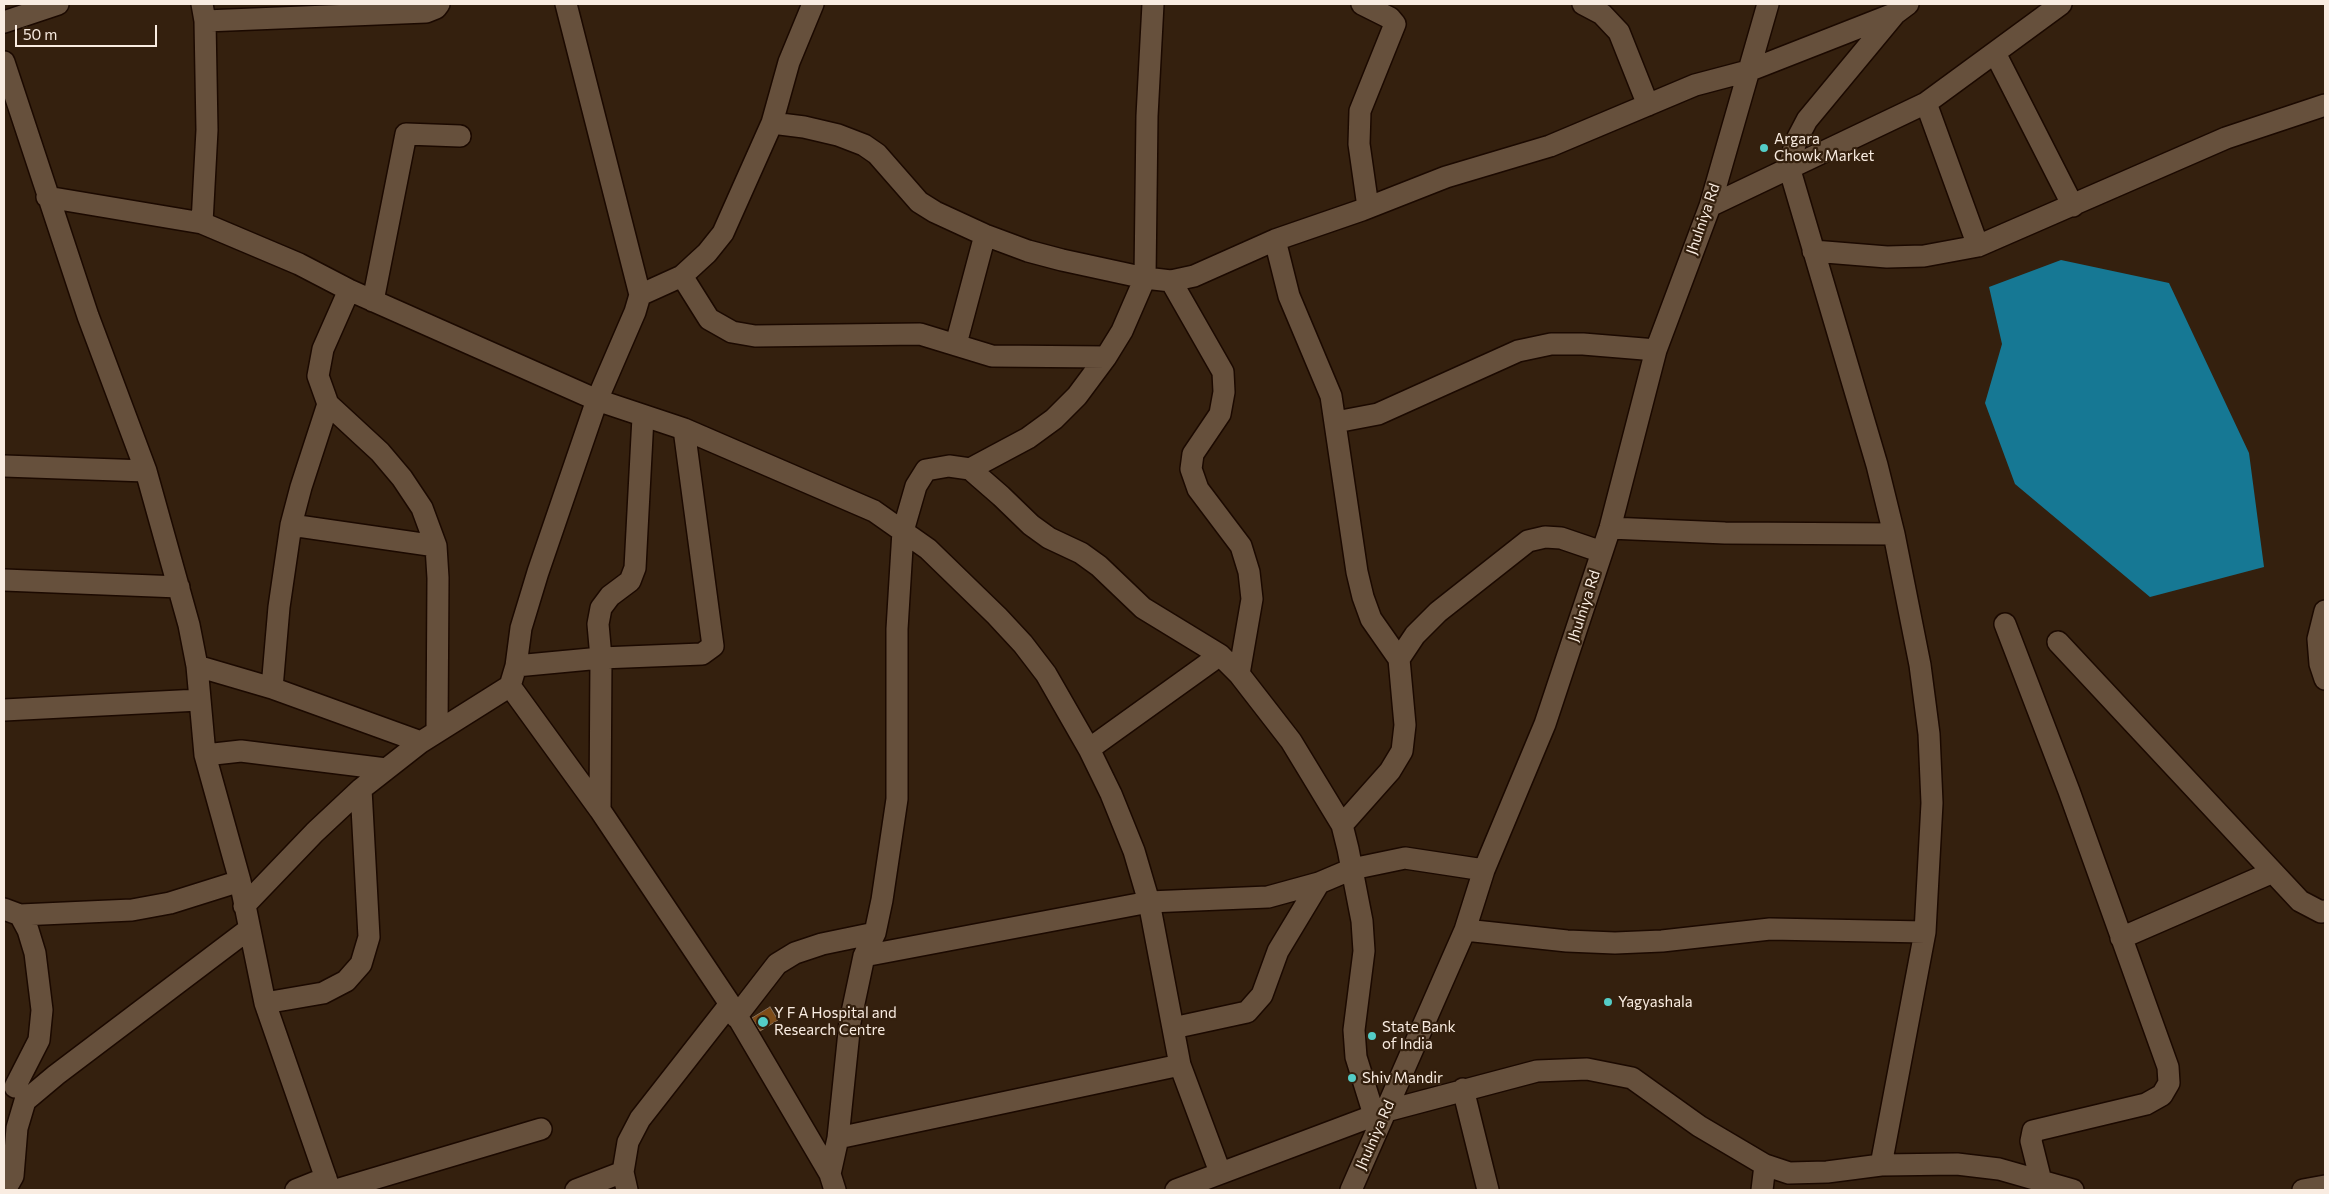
<!DOCTYPE html>
<html>
<head>
<meta charset="utf-8">
<style>
	body { margin:0 }
	#map { position:relative; width:2329px; height:1194px; overflow:hidden; background:#34200e; font-family:Commissioner,sans-serif }
	canvas { display:block }
	.frame { position:absolute; inset:0; border:5px solid #f9ece1; pointer-events:none }
	.scale { position:absolute; left:15px; top:25px; width:142px; height:22px; box-sizing:border-box; border:2px solid #f9ece1; border-top:0; padding-left:6px; font-size:15px; line-height:18px; white-space:nowrap; color:#f9ece1; -webkit-text-stroke:4px #34200e; paint-order:stroke }
</style>
</head>
<body>
<div id="map">
<canvas width="2329" height="1194"></canvas>
<div class="frame"></div>
<div class="scale">50 m</div>
</div>
<script>
const ctx = document.querySelector('canvas').getContext('2d');
ctx.lineJoin = 'round';
function fillPath(path, color) { ctx.fillStyle = color; ctx.fill(path, 'evenodd'); }
const shape = rows => new Path2D(rows.map(r => 'M' + r).join(''));
function trace(path, color, width, dash) { ctx.strokeStyle = color; ctx.lineWidth = width; ctx.lineCap = dash ? 'butt' : 'round'; ctx.setLineDash(dash || []); ctx.stroke(path); }
function drawText(font, color, halo, rows, align = 'center') {
  ctx.font = font + ' Commissioner,sans-serif'; ctx.lineWidth = 4.5; ctx.setLineDash([]); ctx.textBaseline = 'middle'; ctx.strokeStyle = halo; ctx.fillStyle = color; for (const [text, x, y, turn = 0] of rows) {
    ctx.save(); ctx.translate(x, y); ctx.rotate((+turn || 0) * Math.PI / 180); ctx.textAlign = isNaN(turn) ? turn : align; if (halo) ctx.strokeText(text, 0, 0); ctx.fillText(text, 0, 0); ctx.restore();
  }
}
fillPath(shape([
	[2061,260,2169,283,2249,453,2264,567,2150,597,2015,484,1985,403,2002,344,1989,287]
]), '#167894');
const building = shape([
	[770,1007,778,1020,760,1031,752,1018,770,1007]
]);
fillPath(building, '#7e4c18');
trace(building, '#88715c', 1);
const minor = shape([
	[202,4,205,21,207,130,202,223],
	[1362,4,1390,18,1395,24,1360,111,1359,144,1368,207],
	[1583,4,1602,14,1619,32,1648,105],
	[205,21,426,12,436,8,439,4],
	[4,22,58,4],
	[1995,53,2073,206],
	[4,62,88,316,146,471,189,625,197,666,205,755,240,881,265,1003,330,1190],
	[1926,103,1978,246],
	[772,123,789,62,813,4],
	[47,197,202,223,299,264,349,290,597,400,684,429,874,511,928,549,997,616,1023,644,1046,674,1089,749,1111,794,1134,851,1149,902,1180,1065,1220,1172],
	[1710,206,1926,103,2061,4],
	[1275,240,1289,296,1331,396,1357,572,1363,597,1371,619,1399,659],
	[1813,251,1887,257,1924,256,1978,246,2226,138,2325,105],
	[682,276,709,319,732,332,755,336,920,334,992,356,1106,357],
	[1171,281,1223,372,1224,392,1220,414,1193,454,1191,469,1198,489,1241,546,1249,572,1252,599,1239,674],
	[349,290,323,349,318,376,328,404,380,452,402,478,422,508,436,546,438,578,437,732],
	[640,295,682,276,707,253,723,233,772,123,804,127,838,135,864,145,877,154,919,202,935,212,985,235,1028,251,1062,260,1145,278,1171,281,1194,276,1275,240,1362,210,1446,177,1550,146,1695,85,1748,71,1896,13,1908,4],
	[373,301,406,134,460,136],
	[956,344,985,235],
	[1336,422,1378,414,1518,351,1551,344,1583,344,1656,350],
	[4,466,146,471],
	[970,469,1028,438,1054,419,1077,396,1106,357,1122,331,1145,278,1147,116,1153,4],
	[291,525,436,546],
	[1610,528,1725,533,1894,534],
	[4,580,179,587],
	[2325,611,2318,639,2320,664,2325,679],
	[2005,624,2069,791,2168,1067,2169,1083,2162,1095,2146,1104,2033,1131,2031,1141,2041,1181],
	[2058,642,2300,901,2321,912,2325,911],
	[197,666,272,688,421,742],
	[516,666,601,658,702,654,713,646,684,429],
	[510,686,600,810,730,1004,830,1174,835,1190],
	[272,688,279,607,291,525,301,487,328,404],
	[4,710,199,700],
	[1089,749,1220,655],
	[205,755,241,751,386,769],
	[600,810,601,658,598,624,601,608,610,596,630,581,635,568,643,417],
	[1342,825,1390,771,1402,751,1405,725,1399,659,1415,635,1438,612,1528,541,1545,537,1561,538,1602,552],
	[244,906,315,832,361,789,421,742,510,686,516,666,521,628,538,572,597,400,635,312,640,295,566,4],
	[4,909,20,915,28,930,35,953,42,1010,39,1040,15,1087],
	[20,915,132,910,170,903,240,881],
	[1465,930,1567,941,1615,943,1662,941,1770,929,1925,932],
	[2121,938,2273,872],
	[864,956,1149,902,1268,897,1319,883,1352,869,1405,858,1484,870],
	[265,1003,323,993,346,981,361,964,369,937,361,789],
	[736,1017,777,964,795,953,822,944,875,933],
	[1173,1028,1247,1012,1262,995,1278,951,1319,883],
	[1463,1089,1488,1190],
	[838,1138,1180,1065],
	[1881,1165,1925,932,1932,803,1929,734,1920,665,1894,534,1877,465,1789,167,1796,141,1807,120,1894,15],
	[830,1174,838,1138,850,1022,864,956,875,933,882,900,897,799,897,629,903,531,916,486,926,470,949,466,970,469,1001,496,1031,525,1049,538,1081,553,1099,566,1143,608,1220,655,1239,674,1291,741,1342,825,1348,849,1362,921,1364,951,1354,1030,1356,1057,1374,1115],
	[5,1190,13,1176,17,1128,25,1101,56,1075,249,929],
	[296,1190,326,1178],
	[336,1190,541,1129],
	[576,1190,623,1172],
	[627,1190,623,1172,628,1142,640,1119,730,1004],
	[1176,1190,1386,1111,1537,1071,1587,1069,1632,1078,1699,1126,1765,1165,1789,1173,1827,1172,1881,1165,1957,1164,1999,1169,2073,1190],
	[1351,1190,1465,930,1484,870,1545,724,1610,528,1656,350,1710,206,1768,4],
	[1762,1190,1765,1165],
	[2303,1190,2325,1186]
]);
trace(minor, '#1b0900', 24);
trace(minor, '#66503c', 21);
for (const [x, y, r, color] of [
	[1764,148,5,"#54cdc7"],
	[1608,1002,5,"#54cdc7"],
	[763,1022,6,"#54cdc7"],
	[1372,1036,5,"#54cdc7"],
	[1352,1078,5,"#54cdc7"]
]) { const dot = new Path2D(); dot.arc(x, y, r, 0, 2 * Math.PI); ctx.fillStyle = color; ctx.fill(dot); trace(dot, '#34200e', 2); }
drawText('15px', '#f9ece1', '#34200e', [
	["Argara",1774,139],
	["Chowk Market",1774,156],
	["Yagyashala",1618,1002],
	["Y F A Hospital and",774,1013],
	["Research Centre",774,1030],
	["State Bank",1382,1027],
	["of India",1382,1044],
	["Shiv Mandir",1362,1078]
], 'left');
drawText('15px', '#f9ece1', '#34200e', [
	["Jhulniya Rd",1703,219,-71],
	["Jhulniya Rd",1584,606,-72],
	["Jhulniya Rd",1375,1135,-66]
]);
</script>
</body>
</html>
